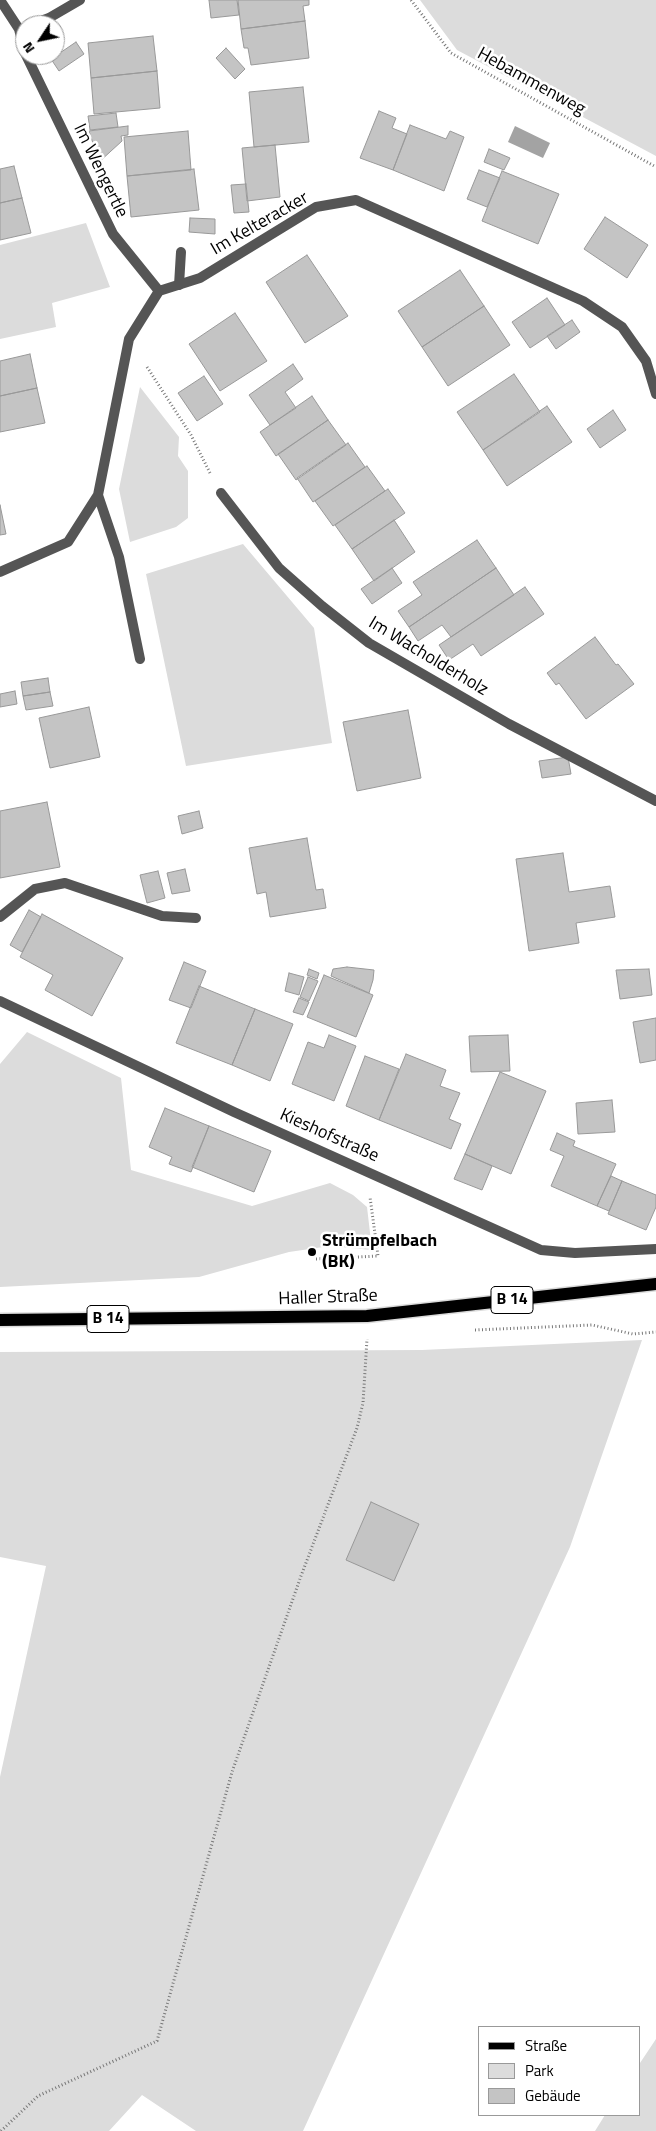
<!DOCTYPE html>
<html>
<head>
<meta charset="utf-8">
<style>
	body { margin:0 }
	#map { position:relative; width:656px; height:2131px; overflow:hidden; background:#fff; font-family:"Titillium Web",sans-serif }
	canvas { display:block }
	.legend { position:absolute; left:478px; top:2026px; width:162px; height:90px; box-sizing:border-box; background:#fff; border:1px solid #999; margin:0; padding:6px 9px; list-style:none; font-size:15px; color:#000 }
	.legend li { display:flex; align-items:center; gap:10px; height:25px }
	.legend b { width:25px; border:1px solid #999 }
	.north { position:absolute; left:15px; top:15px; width:50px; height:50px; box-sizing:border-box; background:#fff; border:1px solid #999; border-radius:50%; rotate:236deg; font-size:14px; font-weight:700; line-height:20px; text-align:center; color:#000 }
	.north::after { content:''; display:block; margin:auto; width:18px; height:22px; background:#000; clip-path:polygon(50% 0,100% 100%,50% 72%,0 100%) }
</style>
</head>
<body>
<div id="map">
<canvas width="656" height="2131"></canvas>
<ul class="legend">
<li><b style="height:6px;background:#000"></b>Straße</li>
<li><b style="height:14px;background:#dcdcdc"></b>Park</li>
<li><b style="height:14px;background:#c4c4c4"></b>Gebäude</li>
</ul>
<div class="north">N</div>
</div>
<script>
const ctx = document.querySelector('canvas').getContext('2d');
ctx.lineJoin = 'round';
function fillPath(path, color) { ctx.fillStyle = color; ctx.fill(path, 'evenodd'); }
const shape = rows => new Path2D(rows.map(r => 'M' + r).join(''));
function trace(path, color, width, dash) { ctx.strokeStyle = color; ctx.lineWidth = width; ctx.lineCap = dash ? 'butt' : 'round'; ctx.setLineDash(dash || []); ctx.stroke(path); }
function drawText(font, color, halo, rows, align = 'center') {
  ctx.font = font + ' "Titillium Web",sans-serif'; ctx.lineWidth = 5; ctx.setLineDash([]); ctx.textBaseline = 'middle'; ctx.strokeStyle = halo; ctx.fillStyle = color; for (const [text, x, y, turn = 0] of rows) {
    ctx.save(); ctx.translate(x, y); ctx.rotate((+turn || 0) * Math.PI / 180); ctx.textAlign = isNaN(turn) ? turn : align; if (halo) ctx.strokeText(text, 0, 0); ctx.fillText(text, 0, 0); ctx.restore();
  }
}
fillPath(shape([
	[420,0,656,0,656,156,457,50],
	[86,223,110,287,52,303,56,327,0,339,0,245],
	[140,387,179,437,178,456,188,471,188,518,176,527,130,542,119,489],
	[243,544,314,628,332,743,186,766,146,574],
	[27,1032,121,1078,131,1170,252,1206,330,1183,353,1195,367,1207,372,1250,330,1246,289,1252,199,1277,0,1287,0,1064],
	[642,1340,570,1547,303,2131,196,2131,142,2095,109,2131,0,2131,0,1777,46,1566,0,1557,0,1352,422,1350],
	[656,2039,656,2131,595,2131,605,2115,640,2115,640,2063]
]), '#dcdcdc');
fillPath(shape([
	[515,126,550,143,543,158,508,142]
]), '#a3a3a3');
const building = shape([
	[209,0,237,0,239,15,211,18,209,0],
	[238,0,309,0,309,5,303,6,305,21,241,29,238,0],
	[305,21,309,58,251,65,248,48,244,48,241,29,305,21],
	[153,36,157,71,91,78,88,43,153,36],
	[76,42,84,54,59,71,51,59,76,42],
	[226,48,245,69,235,79,216,58,226,48],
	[157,71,160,108,94,114,91,78,157,71],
	[303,87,309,142,254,147,249,92,303,87],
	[379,111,396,118,392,128,407,134,393,170,360,158,379,111],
	[116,113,118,127,90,130,88,116,116,113],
	[410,125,446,139,450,131,464,137,444,191,393,170,410,125],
	[128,126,128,135,121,136,122,141,99,162,89,131,128,126],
	[188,131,191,170,127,176,124,137,188,131],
	[275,145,280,197,247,201,242,148,275,145],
	[489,149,510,158,504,170,484,162,489,149],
	[14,166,22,198,0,203,0,169,14,166],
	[194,169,199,210,131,217,127,176,194,169],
	[479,170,500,178,487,207,467,199,479,170],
	[502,171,559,194,538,244,482,221,502,171],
	[246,184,249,212,234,213,231,185,246,184],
	[22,198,31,233,0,240,0,203,22,198],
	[605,217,648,245,627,278,584,249,605,217],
	[190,218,215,219,215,234,189,232,190,218],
	[307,255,348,316,305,343,266,282,307,255],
	[460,270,484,306,422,347,398,311,460,270],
	[547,298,565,325,530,348,512,322,547,298],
	[484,306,510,345,448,386,422,347,484,306],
	[235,313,267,361,220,391,189,344,235,313],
	[572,320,580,332,556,349,547,336,572,320],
	[30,354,37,388,0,396,0,361,30,354],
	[293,364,303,379,285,392,296,408,270,425,249,395,293,364],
	[514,374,540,412,483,450,457,412,514,374],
	[204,376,223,404,197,421,178,393,204,376],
	[37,388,45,423,0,432,0,396,37,388],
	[312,396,328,420,276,456,260,432,312,396],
	[547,406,572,442,507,486,483,450,547,406],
	[613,410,626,430,600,448,587,429,613,410],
	[328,420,346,445,296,480,278,454,328,420],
	[348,443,365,467,313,502,297,478,348,443],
	[367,466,385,491,333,526,315,501,367,466],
	[388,489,405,513,352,549,335,525,388,489],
	[0,505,6,534,0,535,0,505],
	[394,520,415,552,374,581,352,549,394,520],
	[477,540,496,568,409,627,398,611,422,595,413,582,477,540],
	[392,568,402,583,372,604,361,589,392,568],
	[496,568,514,595,451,637,442,625,418,641,409,627,496,568],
	[525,587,544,614,481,656,473,644,449,660,439,645,525,587],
	[595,637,616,665,618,664,634,684,586,719,559,683,556,685,547,673,595,637],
	[48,678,50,692,23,696,21,682,48,678],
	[15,691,17,704,0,707,0,694,15,691],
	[50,692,53,706,26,710,23,696,50,692],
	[89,707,100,757,50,768,39,718,89,707],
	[408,710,421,778,357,791,343,722,408,710],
	[568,757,571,774,542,778,539,761,568,757],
	[47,802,60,867,0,878,0,811,47,802],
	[199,811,203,828,182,834,178,816,199,811],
	[307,838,316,890,323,889,326,908,270,917,266,892,257,894,249,848,307,838],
	[563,853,569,892,610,886,615,917,576,923,579,943,529,951,516,859,563,853],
	[185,869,190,891,172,894,167,873,185,869],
	[158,871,165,898,147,903,140,875,158,871],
	[29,910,41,917,22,952,10,945,29,910],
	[42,914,123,958,92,1016,45,990,53,975,20,957,42,914],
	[184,962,206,971,191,1008,169,1000,184,962],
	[347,967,374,970,373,980,369,993,331,976,333,969,347,967],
	[309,969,319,973,317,979,307,975,309,969],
	[649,969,652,995,620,999,616,970,649,969],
	[289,973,304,977,299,995,285,991,289,973],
	[324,975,373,995,356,1037,307,1017,324,975],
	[308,977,318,981,309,1001,300,997,308,977],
	[199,986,255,1009,232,1065,176,1043,199,986],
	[299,998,309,1002,303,1015,293,1012,299,998],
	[255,1009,293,1024,270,1081,232,1065,255,1009],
	[656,1018,656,1060,640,1063,633,1022,656,1018],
	[329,1035,356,1046,334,1101,292,1084,308,1042,324,1048,329,1035],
	[508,1035,510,1071,471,1072,469,1036,508,1035],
	[406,1054,446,1070,440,1086,460,1093,449,1119,461,1124,451,1149,379,1120,406,1054],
	[365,1056,399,1069,379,1120,346,1106,365,1056],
	[500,1072,546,1091,511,1174,465,1154,500,1072],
	[612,1100,615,1132,578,1134,576,1103,612,1100],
	[165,1108,209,1126,191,1172,169,1164,172,1157,149,1147,165,1108],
	[209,1126,271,1151,254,1192,192,1167,209,1126],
	[557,1133,575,1141,573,1146,616,1164,597,1206,551,1186,564,1156,550,1150,557,1133],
	[465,1154,492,1166,482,1190,454,1179,465,1154],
	[611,1176,622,1181,609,1211,597,1206,611,1176],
	[622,1181,656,1195,656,1207,646,1230,608,1214,622,1181],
	[371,1502,419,1524,394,1581,346,1560,371,1502]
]);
fillPath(building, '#c4c4c4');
trace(building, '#999', 1);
const primary = shape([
	[0,1320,367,1316,656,1284]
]);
trace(primary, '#dbdbdb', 15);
trace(shape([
	[411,0,451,53,656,167],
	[147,367,191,435,211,475],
	[316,1259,378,1256,370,1197],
	[475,1330,592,1325,633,1334,656,1332],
	[1,2131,38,2096,157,2041,232,1772,301,1576,357,1428,363,1403,367,1339]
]), '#777', 3, [1, 2.5]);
trace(shape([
	[179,285,181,252],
	[0,917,35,889,65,883,162,916,196,918]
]), '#555', 10);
trace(shape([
	[0,0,19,29,25,53],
	[30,25,49,18,80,0],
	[26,55,113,234,159,291],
	[221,493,279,568,322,606,369,643,509,724,656,801],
	[98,495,119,557,140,659],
	[0,572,68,542,98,495,129,339,159,291,200,278,316,207,356,200,583,301,622,327,646,361,656,394],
	[0,1001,234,1112,541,1250,575,1253,656,1249]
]), '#555', 10);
trace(primary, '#000', 12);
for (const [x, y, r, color] of [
	[312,1252,5,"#000"]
]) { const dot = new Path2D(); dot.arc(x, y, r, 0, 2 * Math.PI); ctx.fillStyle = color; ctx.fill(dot); trace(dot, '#fff', 2); }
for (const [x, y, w] of [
	[512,1300,42],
	[108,1319,42]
]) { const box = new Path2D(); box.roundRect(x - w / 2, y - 13.5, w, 27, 4); ctx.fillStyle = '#fff'; ctx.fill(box); trace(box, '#000', 1); }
drawText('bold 16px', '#000', null, [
	["B 14",512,1300],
	["B 14",108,1319]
]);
drawText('18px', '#000', '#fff', [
	["Hebammenweg",531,82,29],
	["Im Wengertle",100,171,64],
	["Im Kelteracker",260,224,-30],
	["Im Wacholderholz",428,657,31],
	["Kieshofstraße",329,1136,24],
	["Haller Straße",328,1298,-2]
]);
drawText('bold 18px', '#000', '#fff', [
	["Strümpfelbach",322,1242],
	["(BK)",322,1263]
], 'left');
</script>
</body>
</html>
